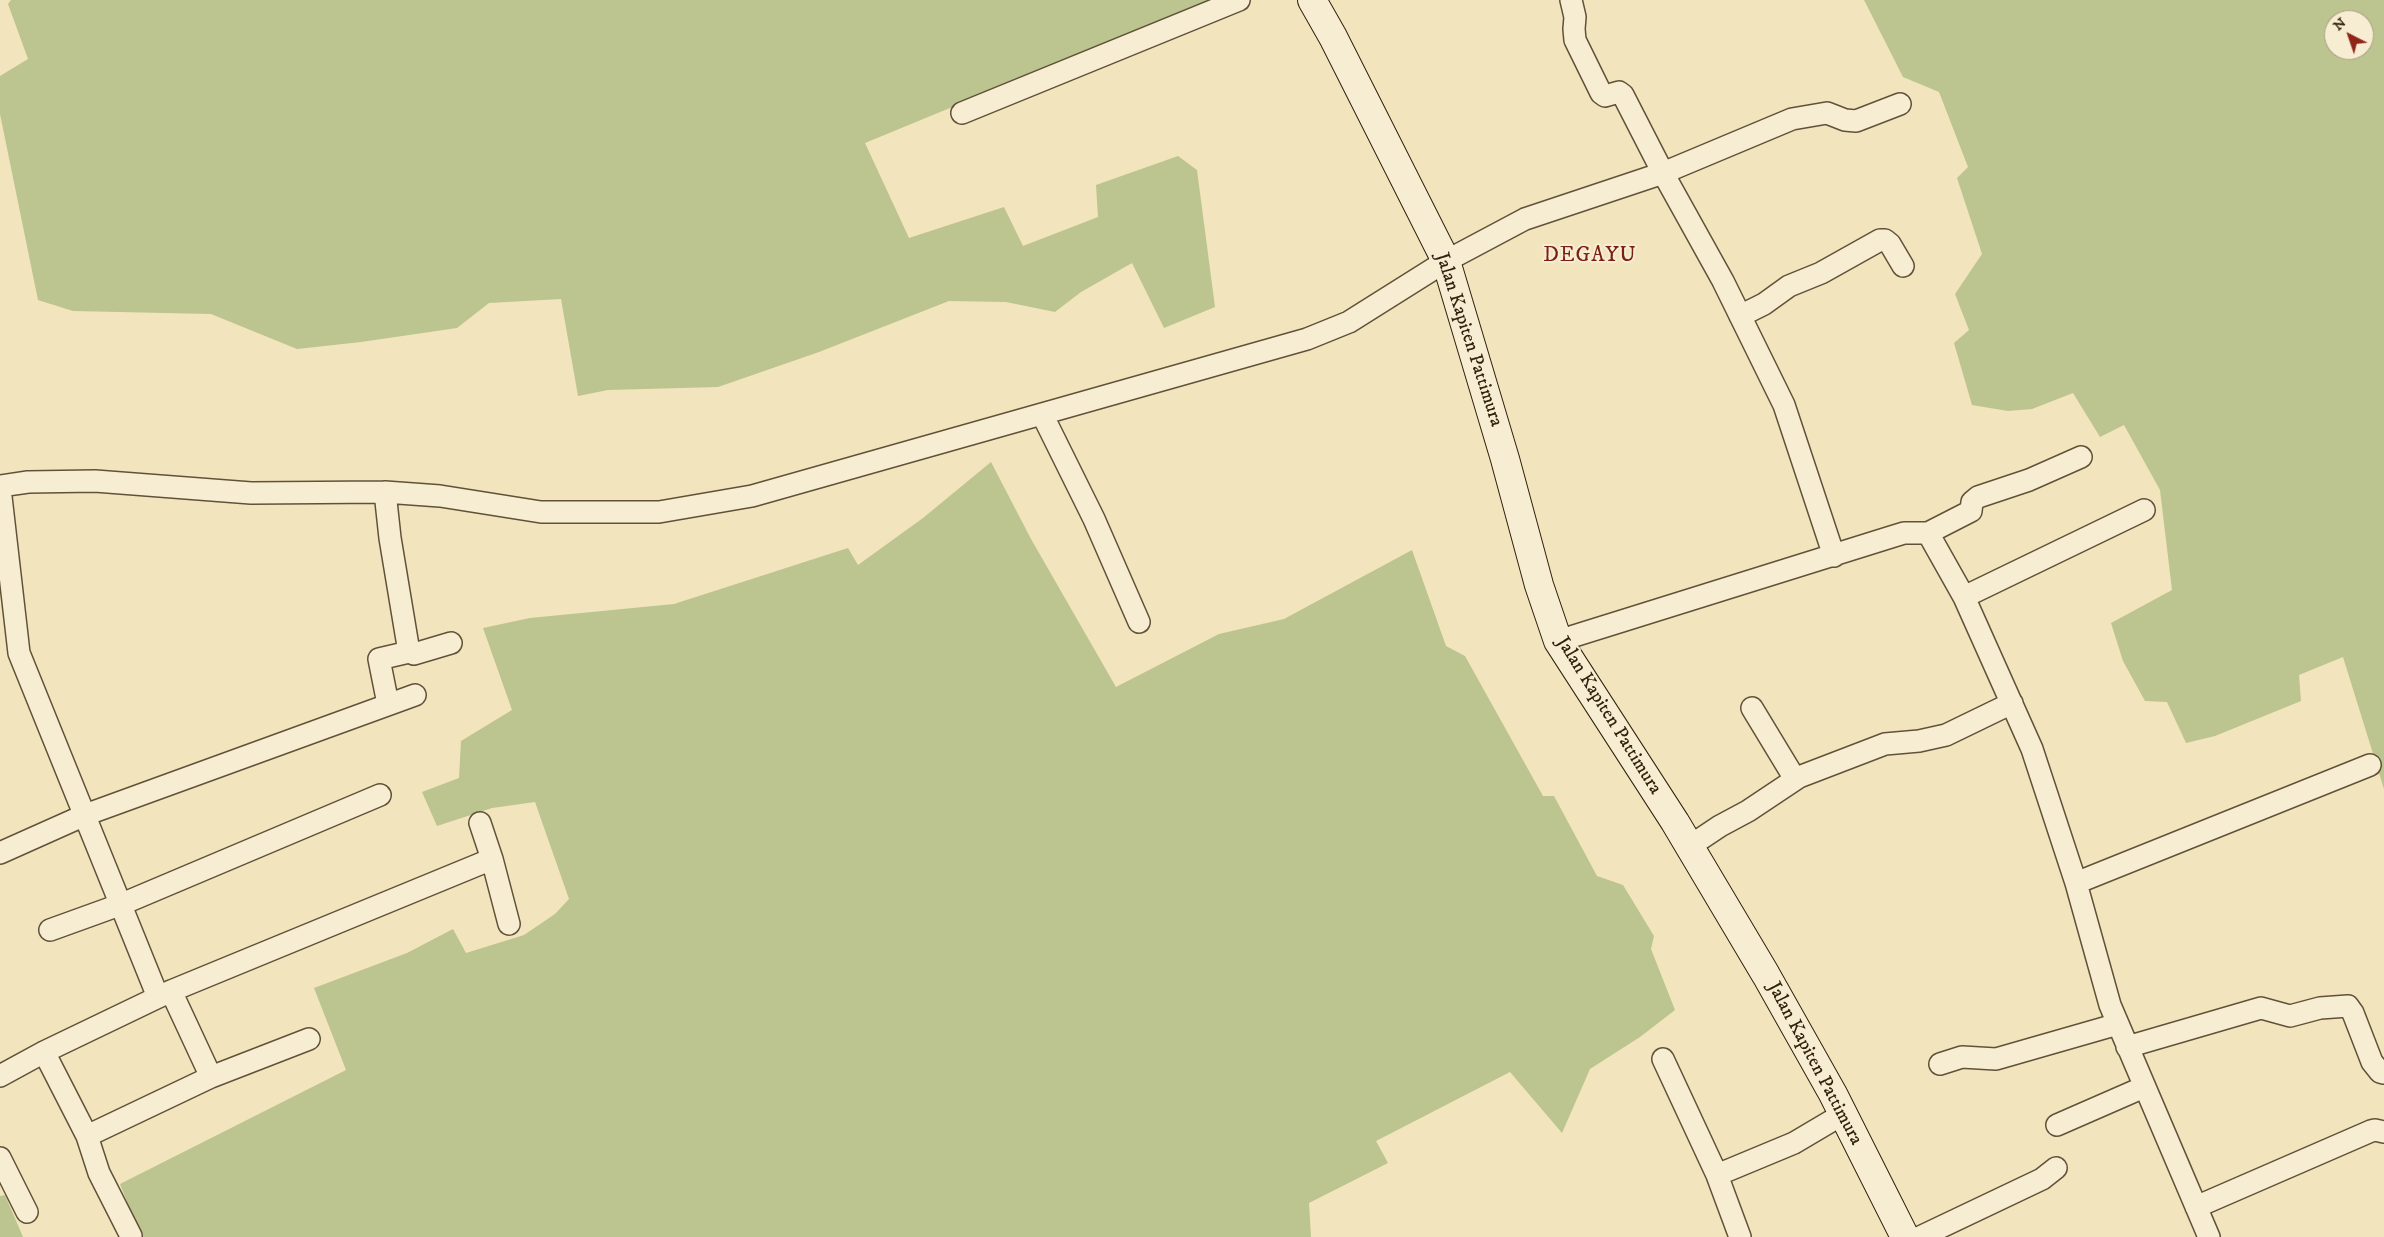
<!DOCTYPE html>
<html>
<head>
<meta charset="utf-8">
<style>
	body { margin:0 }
	#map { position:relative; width:2384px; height:1237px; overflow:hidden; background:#f2e4bc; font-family:"IM FELL DW Pica",serif }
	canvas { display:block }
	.north { position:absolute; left:2324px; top:10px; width:50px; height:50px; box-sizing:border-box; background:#f7edd3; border:1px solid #a79c83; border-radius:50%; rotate:319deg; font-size:14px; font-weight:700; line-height:20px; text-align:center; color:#30220c }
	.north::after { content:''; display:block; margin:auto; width:18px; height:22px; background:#8f2418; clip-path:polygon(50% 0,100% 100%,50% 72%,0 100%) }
</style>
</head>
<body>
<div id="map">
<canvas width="2384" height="1237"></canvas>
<div class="north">N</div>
</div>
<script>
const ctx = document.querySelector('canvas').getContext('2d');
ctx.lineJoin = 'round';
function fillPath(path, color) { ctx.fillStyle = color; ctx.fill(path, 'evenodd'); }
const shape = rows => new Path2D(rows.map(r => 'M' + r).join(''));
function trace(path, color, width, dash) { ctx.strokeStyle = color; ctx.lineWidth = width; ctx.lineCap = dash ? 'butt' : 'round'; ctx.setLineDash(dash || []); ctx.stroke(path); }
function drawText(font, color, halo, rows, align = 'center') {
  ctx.font = font + ' "IM FELL DW Pica",serif'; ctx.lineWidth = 4; ctx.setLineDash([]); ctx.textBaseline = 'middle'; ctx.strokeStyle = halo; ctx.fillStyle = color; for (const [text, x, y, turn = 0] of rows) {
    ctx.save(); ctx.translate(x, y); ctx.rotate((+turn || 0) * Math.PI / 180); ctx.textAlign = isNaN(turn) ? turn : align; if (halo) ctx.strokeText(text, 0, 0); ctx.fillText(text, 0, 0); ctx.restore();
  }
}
fillPath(shape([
	[11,0,1212,0,865,143,909,238,1004,207,1023,246,1098,217,1096,185,1178,156,1197,170,1215,307,1164,328,1132,263,1081,292,1055,312,1006,302,949,301,819,352,718,387,608,390,578,396,561,299,489,303,457,328,361,342,297,349,211,314,73,311,38,300,0,114,0,76,28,59,8,4],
	[1864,0,2384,0,2384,789,2343,657,2299,675,2301,701,2215,736,2186,743,2167,702,2145,701,2123,661,2111,623,2172,590,2160,490,2124,425,2100,437,2073,393,2032,409,2008,411,1972,405,1954,343,1969,330,1955,294,1982,254,1957,178,1968,167,1939,92,1903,77],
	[2334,20,2364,20,2364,50,2334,50],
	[991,462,1031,539,1116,687,1219,634,1284,619,1412,550,1446,646,1465,656,1543,796,1554,796,1597,876,1623,885,1654,936,1651,949,1675,1010,1640,1037,1590,1069,1562,1133,1510,1072,1376,1141,1388,1163,1309,1203,1311,1237,141,1237,120,1184,346,1070,314,988,407,953,453,929,466,953,524,935,555,914,569,899,535,802,492,808,437,826,422,792,459,778,461,741,512,710,483,628,530,618,674,604,848,548,858,565,923,518],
	[5,1195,23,1237,0,1237,0,1196]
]), '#bcc48f');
const street = shape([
	[1571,0,1575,17,1574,29,1575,40,1601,93,1605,96,1619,92,1623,95,1663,173,1792,119,1827,113,1845,120,1856,121,1900,104],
	[962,113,1239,0],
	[1740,316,1764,304,1789,286,1821,273,1880,240,1885,240,1890,244,1903,266],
	[1042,414,1094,519,1139,622],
	[0,486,28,482,95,481,251,493,385,492,440,496,541,512,659,512,752,496,1307,339,1349,322,1446,261,1525,219,1663,173,1723,281,1784,405,1834,556],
	[0,488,19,653,158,997],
	[385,492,390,538,409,652,414,654,451,643],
	[1928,533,1971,511,1972,502,1978,497,2029,480,2081,457],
	[1964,597,2144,510],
	[1558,641,1891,537,1904,533,1928,533,1964,597,2032,749,2076,883,2110,1005,2209,1237],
	[388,704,379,659,409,652],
	[1752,708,1795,779],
	[480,823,492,859,509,924],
	[1690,846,1720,826,1748,811,1799,777,1885,744,1919,741,1946,735,2012,703],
	[0,853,85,815,415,695],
	[2076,883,2370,765],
	[50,930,122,904,380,795],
	[171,991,211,1077],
	[2127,1047,2261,1008,2290,1016,2320,1008,2348,1006,2353,1013,2372,1062,2380,1072,2384,1073],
	[44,1052,87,1136,211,1077,309,1039],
	[1663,1059,1717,1175,1740,1237],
	[1940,1064,1962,1057,1996,1059,2118,1024],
	[0,1076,44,1052,171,991,492,859],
	[2057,1125,2144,1087],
	[87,1136,99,1173,131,1236],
	[0,1158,27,1212],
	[1717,1175,1794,1143,1843,1114],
	[2196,1207,2371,1131,2375,1130,2384,1132],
	[1920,1237,2042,1179,2056,1168]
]);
const secondary = shape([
	[1312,0,1333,37,1446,261,1505,459,1539,585,1558,641,1675,822,1766,975,1833,1094,1905,1237]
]);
trace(street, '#605238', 24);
trace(secondary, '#30220c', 30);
trace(street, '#f7edd3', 21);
trace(secondary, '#f7edd3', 28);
drawText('19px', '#30220c', '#f7edd3', [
	["Jalan Kapiten Pattimura",1468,340,72],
	["Jalan Kapiten Pattimura",1608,716,58],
	["Jalan Kapiten Pattimura",1814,1064,62]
]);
ctx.letterSpacing = '1px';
drawText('21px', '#7a1f14', '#f7edd3', [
	["DEGAYU",1590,257]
]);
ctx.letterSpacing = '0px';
</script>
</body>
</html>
